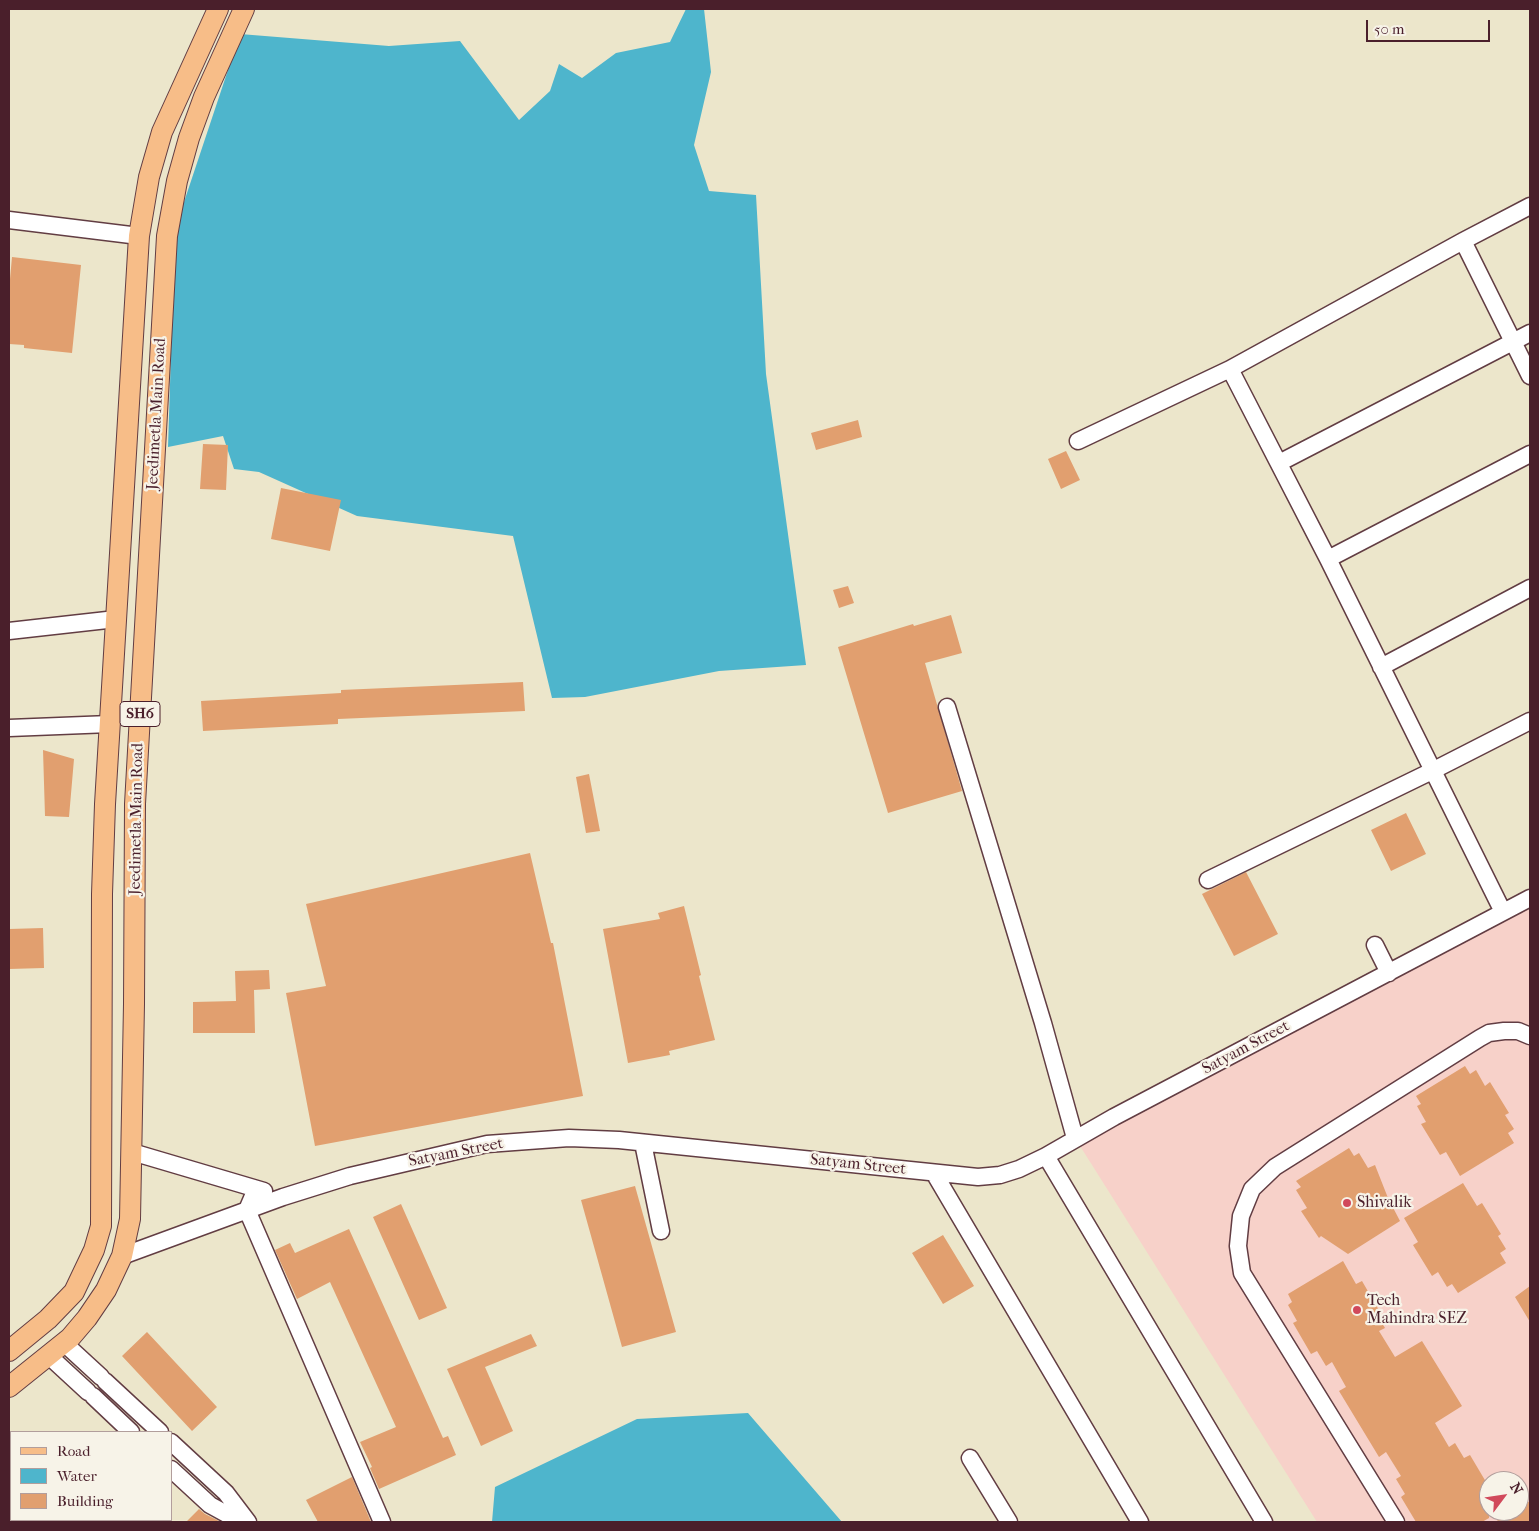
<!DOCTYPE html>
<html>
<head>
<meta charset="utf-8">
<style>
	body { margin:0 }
	#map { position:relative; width:1539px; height:1531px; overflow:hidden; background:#ece6cb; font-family:"IM FELL French Canon",serif }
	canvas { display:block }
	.frame { position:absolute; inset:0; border:10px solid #4a1f2b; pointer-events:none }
	.legend { position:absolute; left:10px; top:1431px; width:162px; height:90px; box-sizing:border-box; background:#f7f3e8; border:1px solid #b29e9c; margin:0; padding:6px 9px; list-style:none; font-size:15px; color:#4a1f2b }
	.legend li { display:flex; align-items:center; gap:10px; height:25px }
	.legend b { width:25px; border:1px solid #b29e9c }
	.north { position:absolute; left:1479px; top:1471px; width:50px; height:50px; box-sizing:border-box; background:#f7f3e8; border:1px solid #b29e9c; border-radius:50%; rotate:59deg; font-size:14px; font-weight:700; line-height:20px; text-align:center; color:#4a1f2b }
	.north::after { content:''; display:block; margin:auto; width:18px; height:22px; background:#d1495b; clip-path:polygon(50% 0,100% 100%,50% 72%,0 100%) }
	.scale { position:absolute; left:1366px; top:20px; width:124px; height:22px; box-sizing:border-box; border:2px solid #4a1f2b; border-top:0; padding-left:6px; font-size:15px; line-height:18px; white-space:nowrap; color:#4a1f2b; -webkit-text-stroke:4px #f7f3e8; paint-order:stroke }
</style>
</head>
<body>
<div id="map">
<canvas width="1539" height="1531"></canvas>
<div class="frame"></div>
<ul class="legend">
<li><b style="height:6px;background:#f7bd88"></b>Road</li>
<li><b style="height:14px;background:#4eb5cc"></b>Water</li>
<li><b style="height:14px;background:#e19f6f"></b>Building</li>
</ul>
<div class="north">N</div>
<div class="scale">50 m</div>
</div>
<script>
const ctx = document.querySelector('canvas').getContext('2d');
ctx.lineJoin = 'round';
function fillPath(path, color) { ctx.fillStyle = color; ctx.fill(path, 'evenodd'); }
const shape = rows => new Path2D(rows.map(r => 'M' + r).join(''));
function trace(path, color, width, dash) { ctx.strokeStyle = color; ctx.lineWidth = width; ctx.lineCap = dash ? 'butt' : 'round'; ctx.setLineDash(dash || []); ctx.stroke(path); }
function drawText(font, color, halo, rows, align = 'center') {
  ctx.font = font + ' "IM FELL French Canon",serif'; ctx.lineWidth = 4.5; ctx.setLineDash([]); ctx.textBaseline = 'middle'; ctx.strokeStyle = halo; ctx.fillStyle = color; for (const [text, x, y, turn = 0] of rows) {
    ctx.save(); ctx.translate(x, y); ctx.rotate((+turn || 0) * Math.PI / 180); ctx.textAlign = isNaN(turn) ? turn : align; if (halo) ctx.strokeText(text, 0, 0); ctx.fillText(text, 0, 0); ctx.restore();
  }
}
fillPath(shape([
	[1530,905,1530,1522,1317,1522,1075,1138],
	[1489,1481,1519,1481,1519,1511,1489,1511]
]), '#f7d1c9');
fillPath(shape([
	[686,9,704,9,711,72,694,145,709,191,756,195,766,374,806,665,719,671,585,697,552,698,513,536,357,516,259,472,234,469,223,436,168,447,175,229,240,34,389,46,460,41,519,120,550,91,559,64,582,78,616,53,670,42],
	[748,1413,842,1522,492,1522,495,1487,637,1419]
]), '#4eb5cc');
fillPath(shape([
	[12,257,81,265,72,353,24,348,24,345,9,344,9,290],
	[858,420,862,437,816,450,811,433],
	[203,444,228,445,226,490,200,489],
	[1066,451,1080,480,1061,489,1048,459],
	[281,488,341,500,330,551,271,539],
	[848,586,854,603,839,608,833,590],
	[951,615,962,653,925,663,962,791,888,813,838,647,913,624,914,626],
	[523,682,525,711,338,719,338,724,203,731,201,701,341,693,341,690],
	[43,750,74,759,69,817,45,816],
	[589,774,600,831,586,833,576,777],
	[1406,813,1426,854,1391,871,1371,830],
	[530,853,551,943,553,943,583,1096,315,1146,286,993,326,986,306,904],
	[1246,872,1278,934,1234,956,1202,894],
	[684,906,701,975,699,976,715,1040,669,1051,670,1055,628,1063,603,929,660,919,658,913],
	[43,928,44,968,9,969,9,929],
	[269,970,270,989,254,990,255,1033,193,1033,193,1002,236,1001,235,971],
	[1465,1066,1470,1074,1476,1070,1485,1086,1490,1082,1509,1113,1505,1115,1514,1129,1508,1133,1514,1143,1460,1176,1446,1152,1440,1155,1421,1124,1426,1122,1417,1106,1421,1104,1416,1096],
	[1349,1148,1354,1156,1359,1153,1368,1168,1375,1165,1388,1198,1400,1221,1348,1254,1321,1236,1319,1238,1301,1211,1307,1208,1296,1190,1301,1187,1296,1181],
	[1463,1183,1477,1206,1482,1203,1501,1234,1498,1236,1506,1249,1500,1253,1506,1263,1458,1293,1452,1284,1447,1287,1438,1272,1432,1276,1413,1245,1418,1242,1404,1218],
	[635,1186,676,1332,622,1347,581,1200],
	[401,1204,447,1308,419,1320,373,1217],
	[349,1229,443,1438,448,1436,456,1455,379,1489,370,1468,372,1467,360,1442,396,1427,330,1282,297,1299,275,1250,290,1243,295,1253],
	[943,1235,974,1286,943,1304,912,1253],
	[1343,1261,1356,1284,1362,1281,1380,1312,1377,1314,1385,1328,1379,1331,1395,1357,1422,1341,1462,1406,1435,1423,1449,1447,1455,1443,1464,1458,1470,1455,1489,1487,1489,1518,1482,1522,1416,1522,1401,1497,1405,1494,1396,1479,1401,1476,1386,1452,1379,1457,1339,1391,1346,1387,1332,1362,1326,1366,1317,1351,1311,1354,1293,1323,1297,1321,1288,1305,1292,1302,1288,1294],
	[1530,1286,1530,1322,1515,1297],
	[147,1332,217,1407,192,1431,122,1356],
	[531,1334,537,1346,485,1367,513,1431,481,1446,447,1369],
	[352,1477,371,1522,318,1522,306,1500],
	[1530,1501,1530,1522,1495,1522,1513,1511,1519,1511,1519,1508],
	[199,1509,205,1514,221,1522,186,1522]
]), '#e19f6f');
const minor = shape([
	[9,220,139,236],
	[1463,241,1530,376],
	[1078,441,1230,369],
	[1279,463,1530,333],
	[1328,559,1530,454],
	[9,631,116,619],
	[1381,667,1530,588],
	[947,707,1043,1023,1075,1138],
	[9,728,110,724],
	[1208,880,1432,771,1530,721],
	[1503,912,1328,559,1230,369,1463,241,1530,206],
	[1375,945,1389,973],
	[643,1143,661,1231],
	[132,1152,264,1191],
	[1046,1156,1264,1522],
	[934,1173,1140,1522],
	[256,1189,247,1210,382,1522],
	[122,1256,283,1197,350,1176,487,1144,569,1138,619,1140,978,1177,1000,1175,1019,1169,1046,1156,1114,1117,1530,898],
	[64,1343,101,1377],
	[49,1356,88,1392],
	[105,1381,160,1432],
	[93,1396,131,1432],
	[171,1442,226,1493,248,1522],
	[970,1458,1009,1522],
	[171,1469,210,1505,241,1522],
	[1396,1522,1242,1273,1238,1246,1241,1216,1252,1189,1275,1167,1480,1038,1489,1033,1504,1031,1518,1031,1530,1036]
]);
const major = shape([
	[9,1351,48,1319,74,1292,94,1250,101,1226,102,894,105,804,139,236,149,177,162,132,218,9],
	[9,1387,70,1338,87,1318,106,1290,122,1256,130,1219,134,1004,135,804,167,236,177,181,189,138,204,97,244,9]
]);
trace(minor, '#623d43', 19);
trace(major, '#623d43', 22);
trace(minor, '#fff', 16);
trace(major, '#f7bd88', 20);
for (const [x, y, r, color] of [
	[1347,1203,5,"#d1495b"],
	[1357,1310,5,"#d1495b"]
]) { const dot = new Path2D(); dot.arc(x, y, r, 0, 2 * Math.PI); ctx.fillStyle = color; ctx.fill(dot); trace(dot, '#f7f3e8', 2); }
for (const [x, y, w] of [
	[140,714,40]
]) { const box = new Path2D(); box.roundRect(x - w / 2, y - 12.5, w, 25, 4); ctx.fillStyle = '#f7f3e8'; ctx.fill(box); trace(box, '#4a1f2b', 1); }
drawText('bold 15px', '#4a1f2b', null, [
	["SH6",140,714]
]);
drawText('16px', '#4a1f2b', '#f7f3e8', [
	["Jeedimetla Main Road",157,414,-87],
	["Jeedimetla Main Road",137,819,-89],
	["Satyam Street",1246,1048,-28],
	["Satyam Street",456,1153,-11],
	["Satyam Street",858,1165,6]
]);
drawText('16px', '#4a1f2b', '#f7f3e8', [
	["Shivalik",1357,1203],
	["Tech",1367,1301],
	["Mahindra SEZ",1367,1319]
], 'left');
</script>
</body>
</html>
